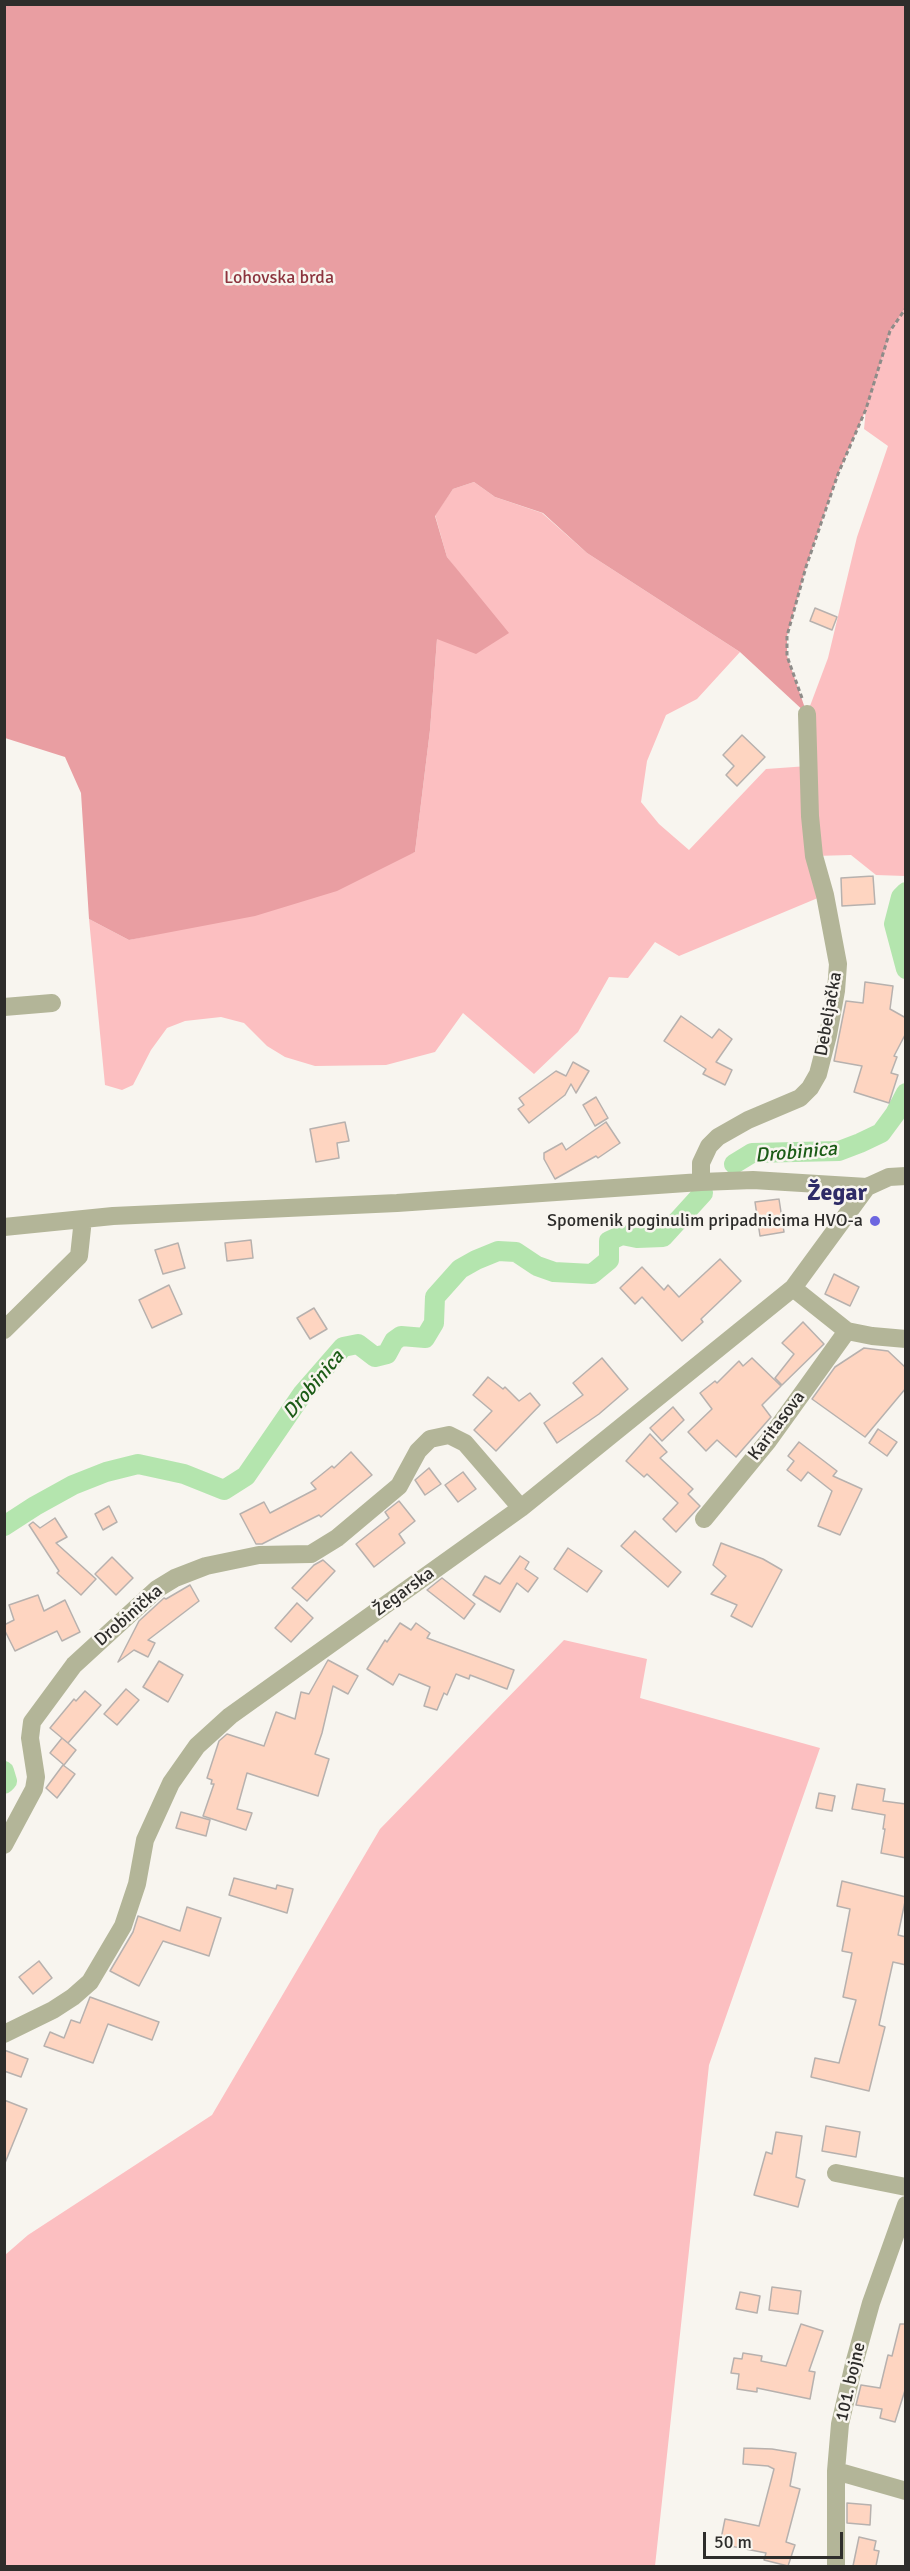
<!DOCTYPE html>
<html>
<head>
<meta charset="utf-8">
<style>
	body { margin:0 }
	#map { position:relative; width:910px; height:2571px; overflow:hidden; background:#f8f5ef; font-family:Signika,sans-serif }
	canvas { display:block }
	.frame { position:absolute; inset:0; border:6px solid #2e2d2b; pointer-events:none }
	.scale { position:absolute; left:703px; top:2532px; width:140px; height:27px; box-sizing:border-box; border:3px solid #2e2d2b; border-top:0; padding-left:8px; font-size:18px; line-height:21px; white-space:nowrap; color:#2e2d2b; -webkit-text-stroke:4px #f8f5ef; paint-order:stroke }
</style>
</head>
<body>
<div id="map">
<canvas width="910" height="2571"></canvas>
<div class="frame"></div>
<div class="scale">50 m</div>
</div>
<script>
const ctx = document.querySelector('canvas').getContext('2d');
ctx.lineJoin = 'round';
function fillPath(path, color) { ctx.fillStyle = color; ctx.fill(path, 'evenodd'); }
const shape = rows => new Path2D(rows.map(r => 'M' + r).join(''));
function trace(path, color, width, dash) { ctx.strokeStyle = color; ctx.lineWidth = width; ctx.lineCap = dash ? 'butt' : 'round'; ctx.setLineDash(dash || []); ctx.stroke(path); }
function drawText(font, color, halo, rows, align = 'center') {
  ctx.font = font + ' Signika,sans-serif'; ctx.lineWidth = 5; ctx.setLineDash([]); ctx.textBaseline = 'middle'; ctx.strokeStyle = halo; ctx.fillStyle = color; for (const [text, x, y, turn = 0] of rows) {
    ctx.save(); ctx.translate(x, y); ctx.rotate((+turn || 0) * Math.PI / 180); ctx.textAlign = isNaN(turn) ? turn : align; if (halo) ctx.strokeText(text, 0, 0); ctx.fillText(text, 0, 0); ctx.restore();
  }
}
fillPath(shape([
	[905,308,905,876,876,875,851,855,814,856,825,895,679,956,655,942,628,978,609,977,578,1032,534,1074,463,1013,435,1052,386,1065,315,1066,285,1057,267,1046,244,1023,221,1017,185,1021,167,1028,151,1050,133,1085,122,1090,105,1085,89,919,129,940,175,930,415,852,430,730,437,639,468,585,447,557,435,515,453,489,474,482,495,497,542,513,587,553,740,652,697,699,666,715,647,761,641,802,659,824,689,850,766,769,808,766,807,714,828,658,857,537,888,446,864,429,866,409,890,331],
	[564,1640,647,1659,640,1698,820,1748,709,2065,655,2566,5,2566,5,2255,28,2235,212,2115,380,1829]
]), '#fcbfc1');
fillPath(shape([
	[4,5,905,5,905,308,890,331,866,409,838,474,806,567,787,636,787,656,807,714,740,652,587,553,543,513,495,497,474,482,453,489,435,516,447,557,509,633,476,654,437,639,430,730,415,852,337,891,255,916,129,940,89,919,81,793,65,757,5,738]
]), '#e99ea2');
trace(shape([
	[906,892,901,897,894,924,906,969],
	[734,1164,752,1153,839,1151,860,1143,881,1133,895,1114,906,1093],
	[4,1526,35,1506,73,1485,106,1472,138,1464,184,1474,224,1490,246,1476,303,1393,343,1347,358,1344,375,1357,387,1354,394,1341,401,1336,425,1338,434,1323,435,1297,460,1269,476,1260,498,1251,516,1252,537,1266,554,1272,592,1274,609,1260,609,1241,622,1235,637,1238,663,1237,703,1193],
	[4,1771,7,1781,4,1784]
]), '#b4e5ae', 20);
const building = shape([
	[815,608,837,617,832,630,810,621,815,608],
	[742,735,765,757,737,786,726,775,734,766,723,755,742,735],
	[873,876,875,904,842,906,841,878,873,876],
	[865,982,893,986,890,1009,906,1018,906,1033,894,1056,897,1057,891,1073,898,1075,889,1103,854,1092,862,1066,834,1061,846,1001,863,1003,865,982],
	[681,1016,712,1038,719,1029,732,1039,716,1062,732,1070,725,1085,703,1074,706,1069,664,1041,681,1016],
	[573,1062,589,1071,576,1093,571,1084,565,1095,529,1123,518,1109,524,1105,519,1098,556,1071,566,1076,573,1062],
	[596,1097,608,1118,595,1126,583,1105,596,1097],
	[345,1122,349,1141,337,1143,339,1158,316,1162,310,1129,345,1122],
	[606,1122,620,1143,598,1158,596,1156,555,1179,544,1159,544,1153,562,1143,566,1150,606,1122],
	[779,1199,784,1232,760,1236,755,1202,779,1199],
	[251,1240,253,1258,227,1261,225,1243,251,1240],
	[178,1243,185,1268,163,1274,155,1250,178,1243],
	[720,1259,741,1281,701,1319,703,1322,682,1341,642,1297,635,1304,620,1288,642,1267,664,1290,668,1285,679,1297,720,1259],
	[834,1274,859,1287,850,1306,825,1294,834,1274],
	[169,1285,182,1314,152,1328,139,1300,169,1285],
	[314,1308,327,1329,310,1339,297,1318,314,1308],
	[803,1322,824,1344,782,1385,775,1378,794,1354,782,1343,803,1322],
	[864,1348,888,1351,906,1368,906,1388,865,1437,812,1399,835,1367,864,1348],
	[602,1358,628,1389,599,1414,557,1443,544,1423,583,1395,573,1383,602,1358],
	[752,1358,781,1386,762,1405,771,1417,736,1457,717,1440,706,1451,688,1432,712,1409,700,1393,715,1381,717,1383,739,1361,743,1366,752,1358],
	[488,1377,503,1389,505,1387,519,1401,530,1393,540,1405,496,1451,474,1430,492,1411,473,1395,488,1377],
	[673,1407,684,1420,662,1441,650,1428,673,1407],
	[878,1429,897,1442,887,1456,869,1443,878,1429],
	[650,1434,667,1452,660,1458,693,1489,688,1494,700,1506,676,1532,663,1519,678,1503,647,1474,644,1477,626,1461,650,1434],
	[799,1442,837,1471,833,1476,862,1489,840,1535,818,1526,832,1491,808,1472,801,1481,787,1470,794,1461,788,1456,799,1442],
	[351,1452,372,1475,321,1517,319,1515,262,1544,256,1544,240,1514,264,1502,270,1513,316,1489,311,1483,332,1466,334,1468,351,1452],
	[429,1468,441,1484,425,1495,415,1480,429,1468],
	[463,1472,476,1489,458,1502,445,1485,463,1472],
	[399,1501,415,1521,399,1534,405,1543,374,1567,356,1544,389,1518,385,1512,399,1501],
	[109,1506,117,1522,103,1530,95,1514,109,1506],
	[55,1518,67,1537,56,1543,96,1579,81,1595,57,1573,59,1571,29,1525,33,1522,40,1528,55,1518],
	[635,1531,681,1572,668,1587,621,1546,635,1531],
	[721,1543,763,1559,782,1570,752,1627,731,1616,737,1605,711,1594,726,1576,713,1565,721,1543],
	[568,1548,602,1571,587,1592,554,1569,568,1548],
	[520,1556,529,1562,525,1569,538,1578,528,1592,517,1583,500,1612,473,1595,485,1576,500,1584,520,1556],
	[112,1557,133,1578,116,1595,95,1574,112,1557],
	[323,1560,335,1571,307,1601,292,1588,314,1565,323,1560],
	[442,1578,475,1604,464,1619,427,1590,442,1578],
	[190,1585,199,1601,148,1640,155,1643,148,1657,134,1650,118,1662,139,1621,164,1598,166,1599,190,1585],
	[38,1595,44,1611,65,1600,80,1632,62,1641,57,1631,15,1651,4,1629,4,1625,14,1620,9,1605,38,1595],
	[297,1603,313,1618,291,1642,275,1628,297,1603],
	[400,1623,411,1630,416,1623,430,1633,427,1638,514,1670,507,1689,470,1675,469,1679,456,1674,447,1695,444,1693,437,1710,424,1706,430,1687,399,1674,393,1685,367,1669,385,1640,387,1642,400,1623],
	[328,1660,358,1676,348,1694,333,1686,322,1733,315,1754,329,1759,318,1796,247,1773,237,1809,252,1813,246,1830,203,1816,214,1784,211,1784,212,1780,207,1778,219,1741,227,1734,264,1746,276,1712,295,1719,301,1692,309,1694,328,1660],
	[159,1661,183,1675,168,1702,143,1687,159,1661],
	[126,1689,139,1700,117,1725,104,1714,126,1689],
	[85,1691,101,1705,68,1743,50,1728,74,1699,76,1701,85,1691],
	[62,1738,76,1750,64,1765,50,1753,62,1738],
	[63,1765,75,1774,57,1798,46,1788,63,1765],
	[857,1784,885,1789,883,1801,906,1804,906,1858,881,1853,885,1829,883,1829,885,1815,852,1809,857,1784],
	[819,1793,835,1796,832,1811,816,1808,819,1793],
	[181,1812,210,1820,206,1836,176,1828,181,1812],
	[234,1878,276,1889,277,1885,293,1889,287,1913,229,1895,234,1878],
	[842,1881,906,1897,898,1935,906,1937,906,1965,893,1962,879,2025,885,2027,869,2091,811,2077,815,2058,839,2063,856,2000,843,1997,852,1953,842,1951,850,1909,837,1906,842,1881],
	[187,1907,221,1918,209,1956,163,1941,139,1986,110,1971,133,1932,138,1916,180,1931,187,1907],
	[39,1961,52,1978,33,1994,19,1977,39,1961],
	[90,1997,159,2022,152,2040,108,2024,93,2063,44,2046,50,2032,64,2038,71,2020,80,2023,90,1997],
	[4,2050,28,2059,21,2077,4,2071,4,2050],
	[4,2100,27,2109,5,2163,4,2163,4,2100],
	[826,2126,860,2132,856,2157,822,2151,826,2126],
	[776,2132,802,2136,796,2177,805,2180,798,2207,754,2195,766,2152,772,2154,776,2132],
	[772,2287,801,2291,798,2314,769,2310,772,2287],
	[740,2292,760,2296,757,2313,736,2309,740,2292],
	[801,2324,823,2331,809,2371,815,2372,810,2399,757,2388,757,2392,737,2389,739,2374,731,2373,734,2358,742,2359,743,2353,762,2356,761,2361,786,2366,801,2324],
	[900,2324,906,2324,906,2387,895,2422,880,2418,882,2409,856,2405,861,2385,880,2388,888,2355,892,2356,900,2324],
	[744,2448,772,2449,796,2453,790,2486,800,2489,786,2542,795,2545,788,2566,764,2560,766,2553,720,2544,725,2519,759,2526,774,2469,768,2466,743,2464,744,2448],
	[847,2503,871,2505,870,2525,847,2523,847,2503],
	[859,2537,876,2541,874,2550,879,2551,876,2566,853,2566,859,2537]
]);
fillPath(building, '#fed5c1');
trace(building, '#b7b1ae', 1.5);
trace(shape([
	[802,698,787,656,787,636,806,567,838,474,866,409,890,331,906,308]
]), '#8e8c89', 3, [4.5, 3]);
trace(shape([
	[4,1007,52,1003],
	[701,1182,701,1163,709,1146,718,1137,748,1120,800,1098,810,1088,818,1074,828,1035,836,991,838,964,825,895,814,856,810,816,807,714],
	[4,1227,113,1216,397,1203,701,1182,753,1180,867,1187],
	[793,1288,847,1331,872,1336,906,1339],
	[4,1330,79,1256,83,1219],
	[704,1519,768,1441,847,1331],
	[4,1845,34,1789,36,1777,30,1738,32,1722,74,1665,157,1589,175,1578,206,1566,259,1555,311,1554,337,1538,399,1486,418,1451,430,1439,449,1435,465,1443,521,1508],
	[4,2034,53,2010,73,1997,90,1982,123,1926,137,1884,145,1840,171,1783,197,1746,230,1716,521,1508,793,1288,867,1187,889,1177,906,1176],
	[836,2173,906,2187],
	[836,2471,906,2491],
	[836,2566,836,2471,840,2424,854,2364,871,2303,906,2205]
]), '#b3b598', 18);
for (const [x, y, r, color] of [
	[875,1221,6,"#6d66e0"]
]) { const dot = new Path2D(); dot.arc(x, y, r, 0, 2 * Math.PI); ctx.fillStyle = color; ctx.fill(dot); trace(dot, '#f8f5ef', 2); }
drawText('18px', '#8c343e', '#f8f5ef', [
	["Lohovska brda",279,278]
]);
drawText('18px', '#2e2d2b', '#f8f5ef', [
	["Debeljačka",829,1014,-80],
	["Karitasova",777,1426,-53],
	["Žegarska",404,1592,-36],
	["Drobinička",129,1616,-41],
	["101. bojne",851,2382,-77]
]);
drawText('18px', '#2e2d2b', '#f8f5ef', [
	["Spomenik poginulim pripadnicima HVO-a",863,1221]
], 'right');
drawText('italic 20px', '#1b5b16', '#f8f5ef', [
	["Drobinica",796,1153,-5],
	["Drobinica",314,1385,-50]
]);
drawText('bold 24px', '#2f2c67', '#f8f5ef', [
	["Žegar",837,1194]
]);
</script>
</body>
</html>
